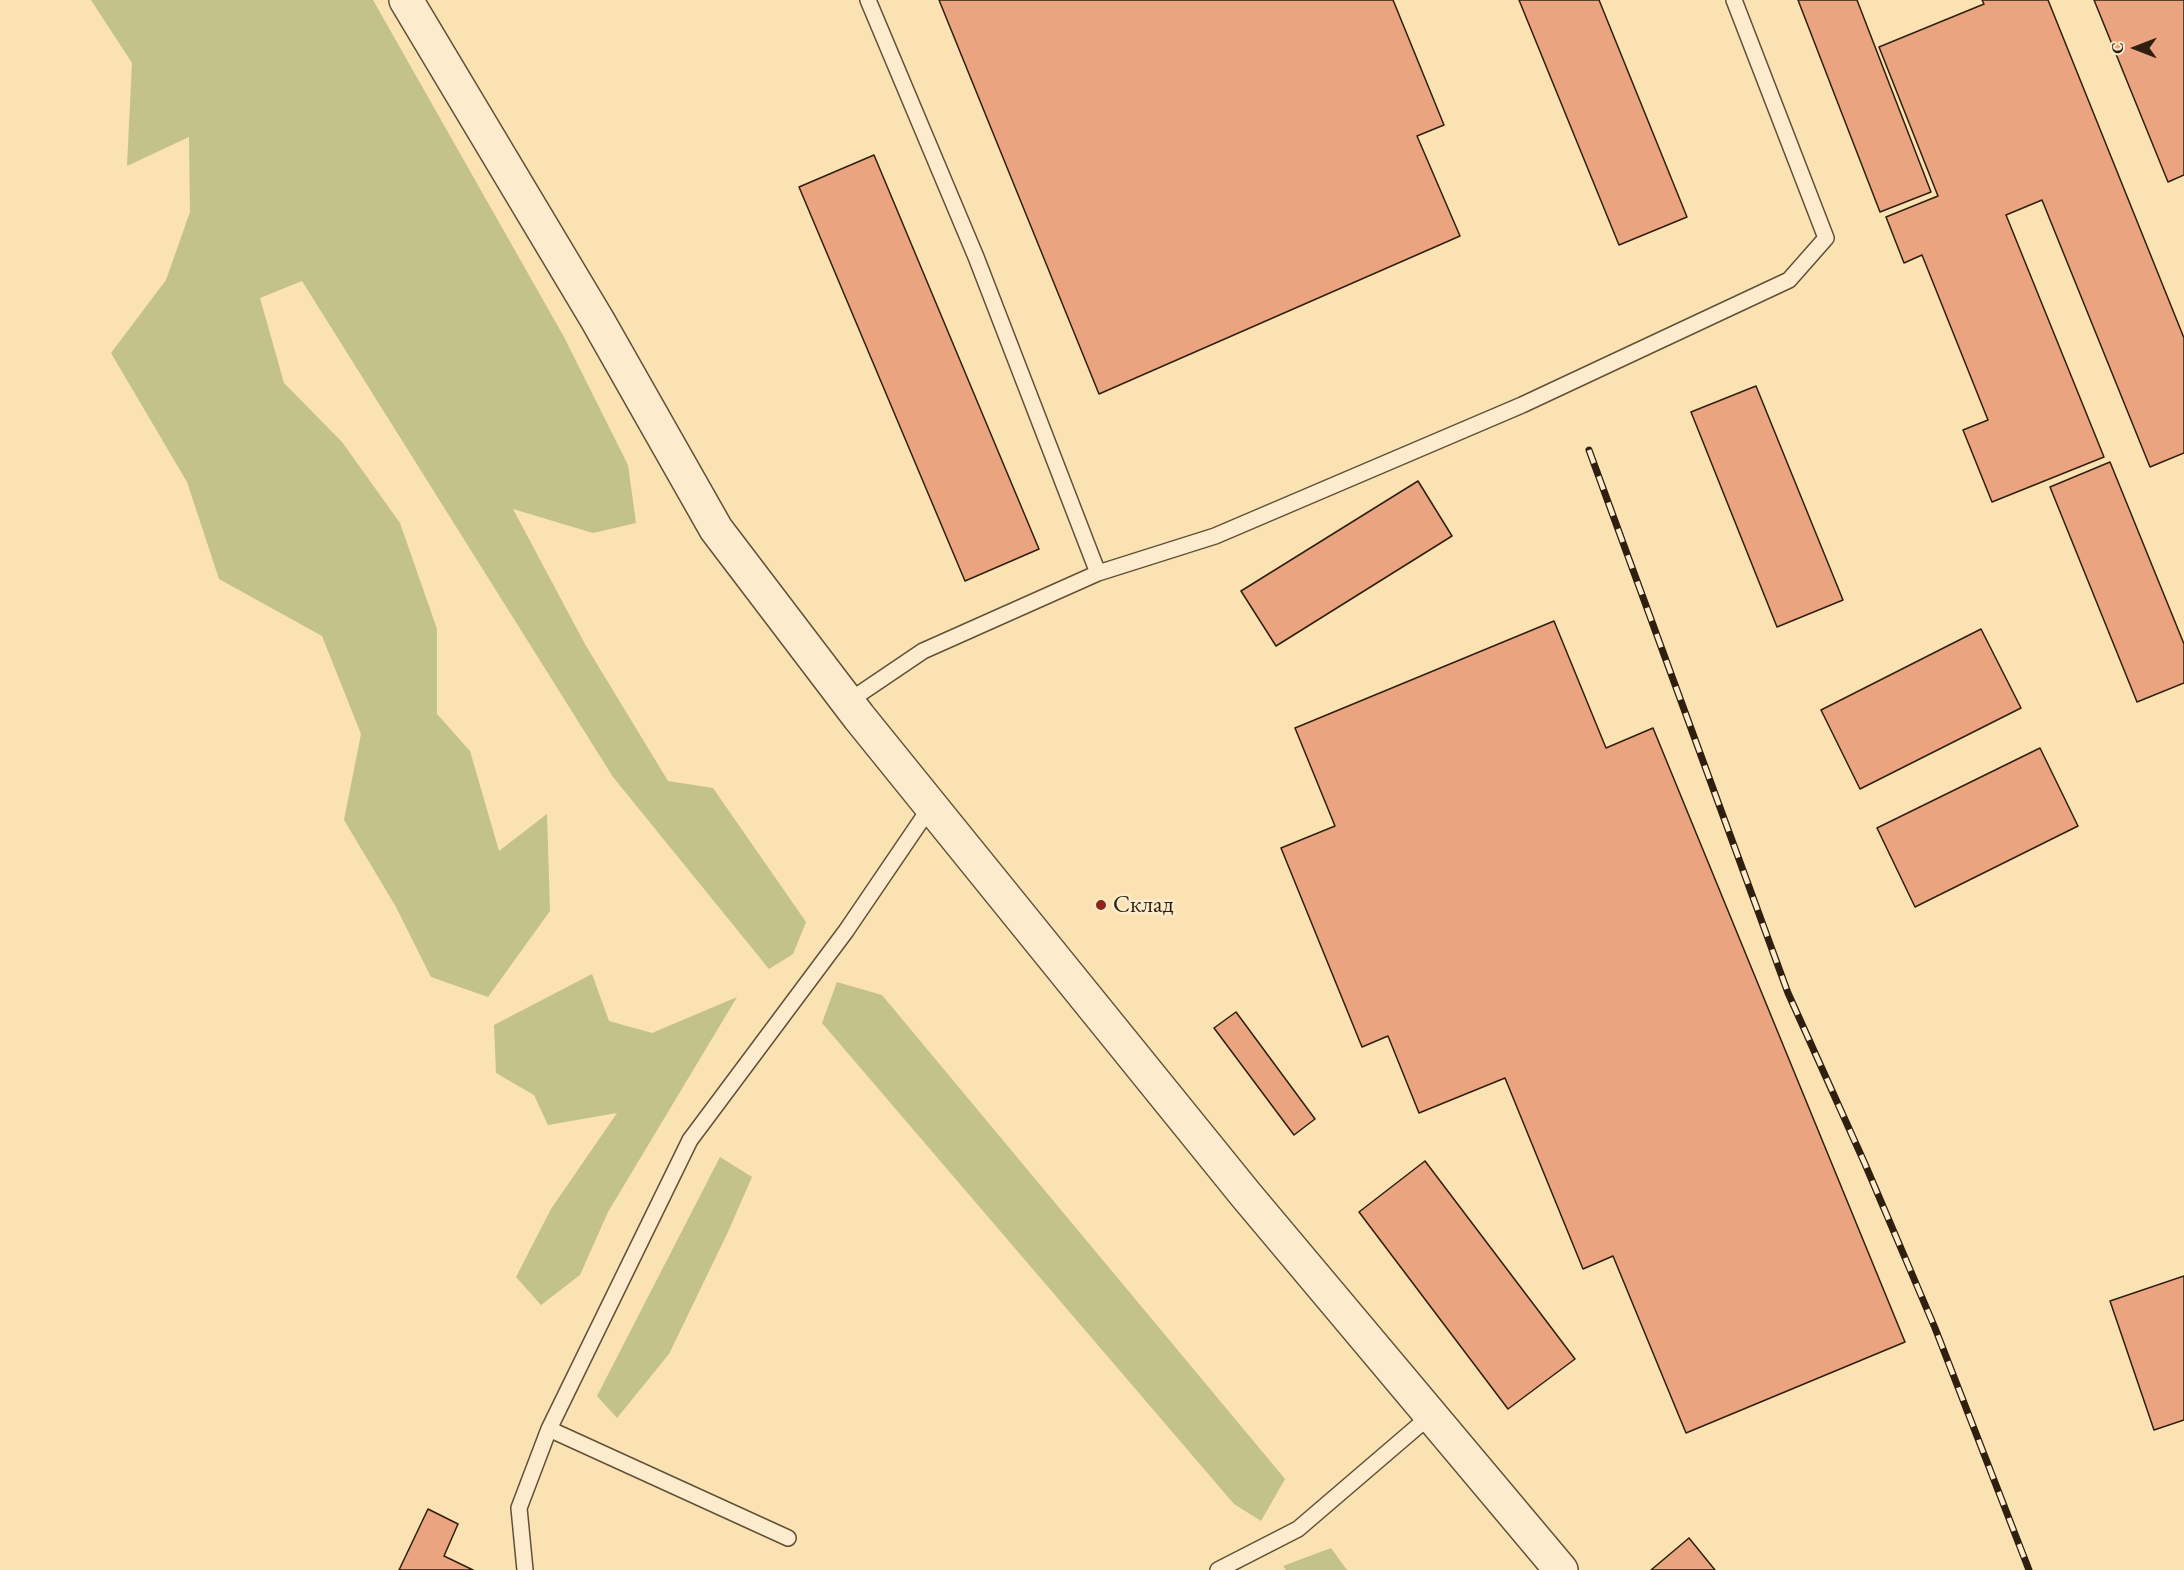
<!DOCTYPE html>
<html>
<head>
<meta charset="utf-8">
<style>
	body { margin:0 }
	#map { position:relative; width:2184px; height:1570px; overflow:hidden; background:#fae2b2; font-family:"EB Garamond",serif }
	canvas { display:block }
	.north { position:absolute; left:2106px; top:18px; width:60px; height:60px; -webkit-text-stroke:4px #fceccd; paint-order:stroke; rotate:270deg; font-size:16px; font-weight:700; line-height:24px; text-align:center; color:#2e1f0e }
	.north::after { content:''; display:block; margin:auto; width:21px; height:27px; background:#2e1f0e; clip-path:polygon(50% 0,100% 100%,50% 72%,0 100%) }
</style>
</head>
<body>
<div id="map">
<canvas width="2184" height="1570"></canvas>
<div class="north">С</div>
</div>
<script>
const ctx = document.querySelector('canvas').getContext('2d');
ctx.lineJoin = 'round';
function fillPath(path, color) { ctx.fillStyle = color; ctx.fill(path, 'evenodd'); }
const shape = rows => new Path2D(rows.map(r => 'M' + r).join(''));
function trace(path, color, width, dash) { ctx.strokeStyle = color; ctx.lineWidth = width; ctx.lineCap = dash ? 'butt' : 'round'; ctx.setLineDash(dash || []); ctx.stroke(path); }
function drawText(font, color, halo, rows, align = 'center') {
  ctx.font = font + ' "EB Garamond",serif'; ctx.lineWidth = 5; ctx.setLineDash([]); ctx.textBaseline = 'middle'; ctx.strokeStyle = halo; ctx.fillStyle = color; for (const [text, x, y, turn = 0] of rows) {
    ctx.save(); ctx.translate(x, y); ctx.rotate((+turn || 0) * Math.PI / 180); ctx.textAlign = isNaN(turn) ? turn : align; if (halo) ctx.strokeText(text, 0, 0); ctx.fillText(text, 0, 0); ctx.restore();
  }
}
fillPath(shape([
	[91,0,373,0,564,337,628,465,636,523,593,533,513,509,586,646,668,781,713,788,806,922,793,954,769,969,613,777,302,281,260,298,284,383,342,442,400,523,437,629,437,714,470,751,499,851,547,814,550,911,488,997,431,977,396,907,344,820,361,734,322,636,219,579,187,482,111,353,166,280,190,212,189,137,127,166,132,63],
	[592,974,609,1021,652,1033,737,997,608,1212,580,1275,541,1305,516,1277,551,1209,617,1113,548,1125,534,1095,496,1073,494,1025],
	[837,982,882,995,1285,1479,1261,1521,1234,1504,822,1023],
	[720,1157,752,1177,727,1234,669,1354,617,1418,597,1396],
	[1331,1548,1347,1570,1286,1570,1283,1566]
]), '#c2c289');
const building = shape([
	[939,0,1393,0,1444,125,1417,136,1460,236,1099,394,939,0],
	[1519,0,1599,0,1687,217,1619,245,1519,0],
	[1798,0,1857,0,1931,192,1880,212,1798,0],
	[1982,0,2048,0,2184,338,2184,453,2150,467,2042,200,2006,215,2104,457,1992,502,1963,430,1988,420,1922,255,1904,263,1886,217,1938,196,1879,47,1984,4,1982,0],
	[2094,0,2184,0,2184,175,2168,182,2094,0],
	[874,155,1039,549,965,581,799,187,874,155],
	[1756,386,1843,600,1777,627,1691,412,1756,386],
	[2110,462,2184,644,2184,683,2137,702,2050,487,2110,462],
	[1418,481,1452,536,1276,646,1241,591,1418,481],
	[1554,621,1606,748,1653,728,1905,1342,1686,1433,1613,1256,1583,1269,1505,1078,1419,1113,1388,1036,1362,1047,1281,848,1335,826,1295,728,1554,621],
	[1981,629,2021,708,1860,789,1821,710,1981,629],
	[2040,748,2078,826,1915,907,1877,828,2040,748],
	[1236,1012,1315,1119,1294,1135,1214,1028,1236,1012],
	[1425,1161,1575,1359,1508,1409,1359,1212,1425,1161],
	[2184,1276,2184,1420,2154,1430,2110,1301,2184,1276],
	[428,1509,458,1524,444,1556,473,1570,399,1570,428,1509],
	[1689,1538,1715,1570,1651,1570,1689,1538]
]);
fillPath(building, '#eaa47f');
trace(building, '#2e1f0e', 1.5);
const service = shape([
	[1098,573,1215,536,1522,405,1789,280,1826,238,1734,0],
	[849,701,923,651,1098,573,976,257,868,0],
	[788,1538,549,1429,690,1140,846,931,931,806],
	[525,1570,519,1508,549,1429],
	[1218,1570,1298,1529,1431,1415]
]);
const tertiary = shape([
	[406,0,598,321,716,529,859,717,931,806,1246,1195,1561,1570]
]);
trace(service, '#615037', 18);
trace(tertiary, '#615037', 36);
trace(service, '#fceccd', 15);
trace(tertiary, '#fceccd', 33);
const rail = shape([
	[1589,450,1788,993,1865,1164,1935,1328,2029,1570]
]);
trace(rail, '#2e1f0e', 7);
trace(rail, '#fceccd', 4.5, [14]);
for (const [x, y, r, color] of [
	[1101,905,6,"#8f2418"]
]) { const dot = new Path2D(); dot.arc(x, y, r, 0, 2 * Math.PI); ctx.fillStyle = color; ctx.fill(dot); trace(dot, '#fceccd', 2); }
drawText('24px', '#2e1f0e', '#fceccd', [
	["Склад",1113,905]
], 'left');
</script>
</body>
</html>
